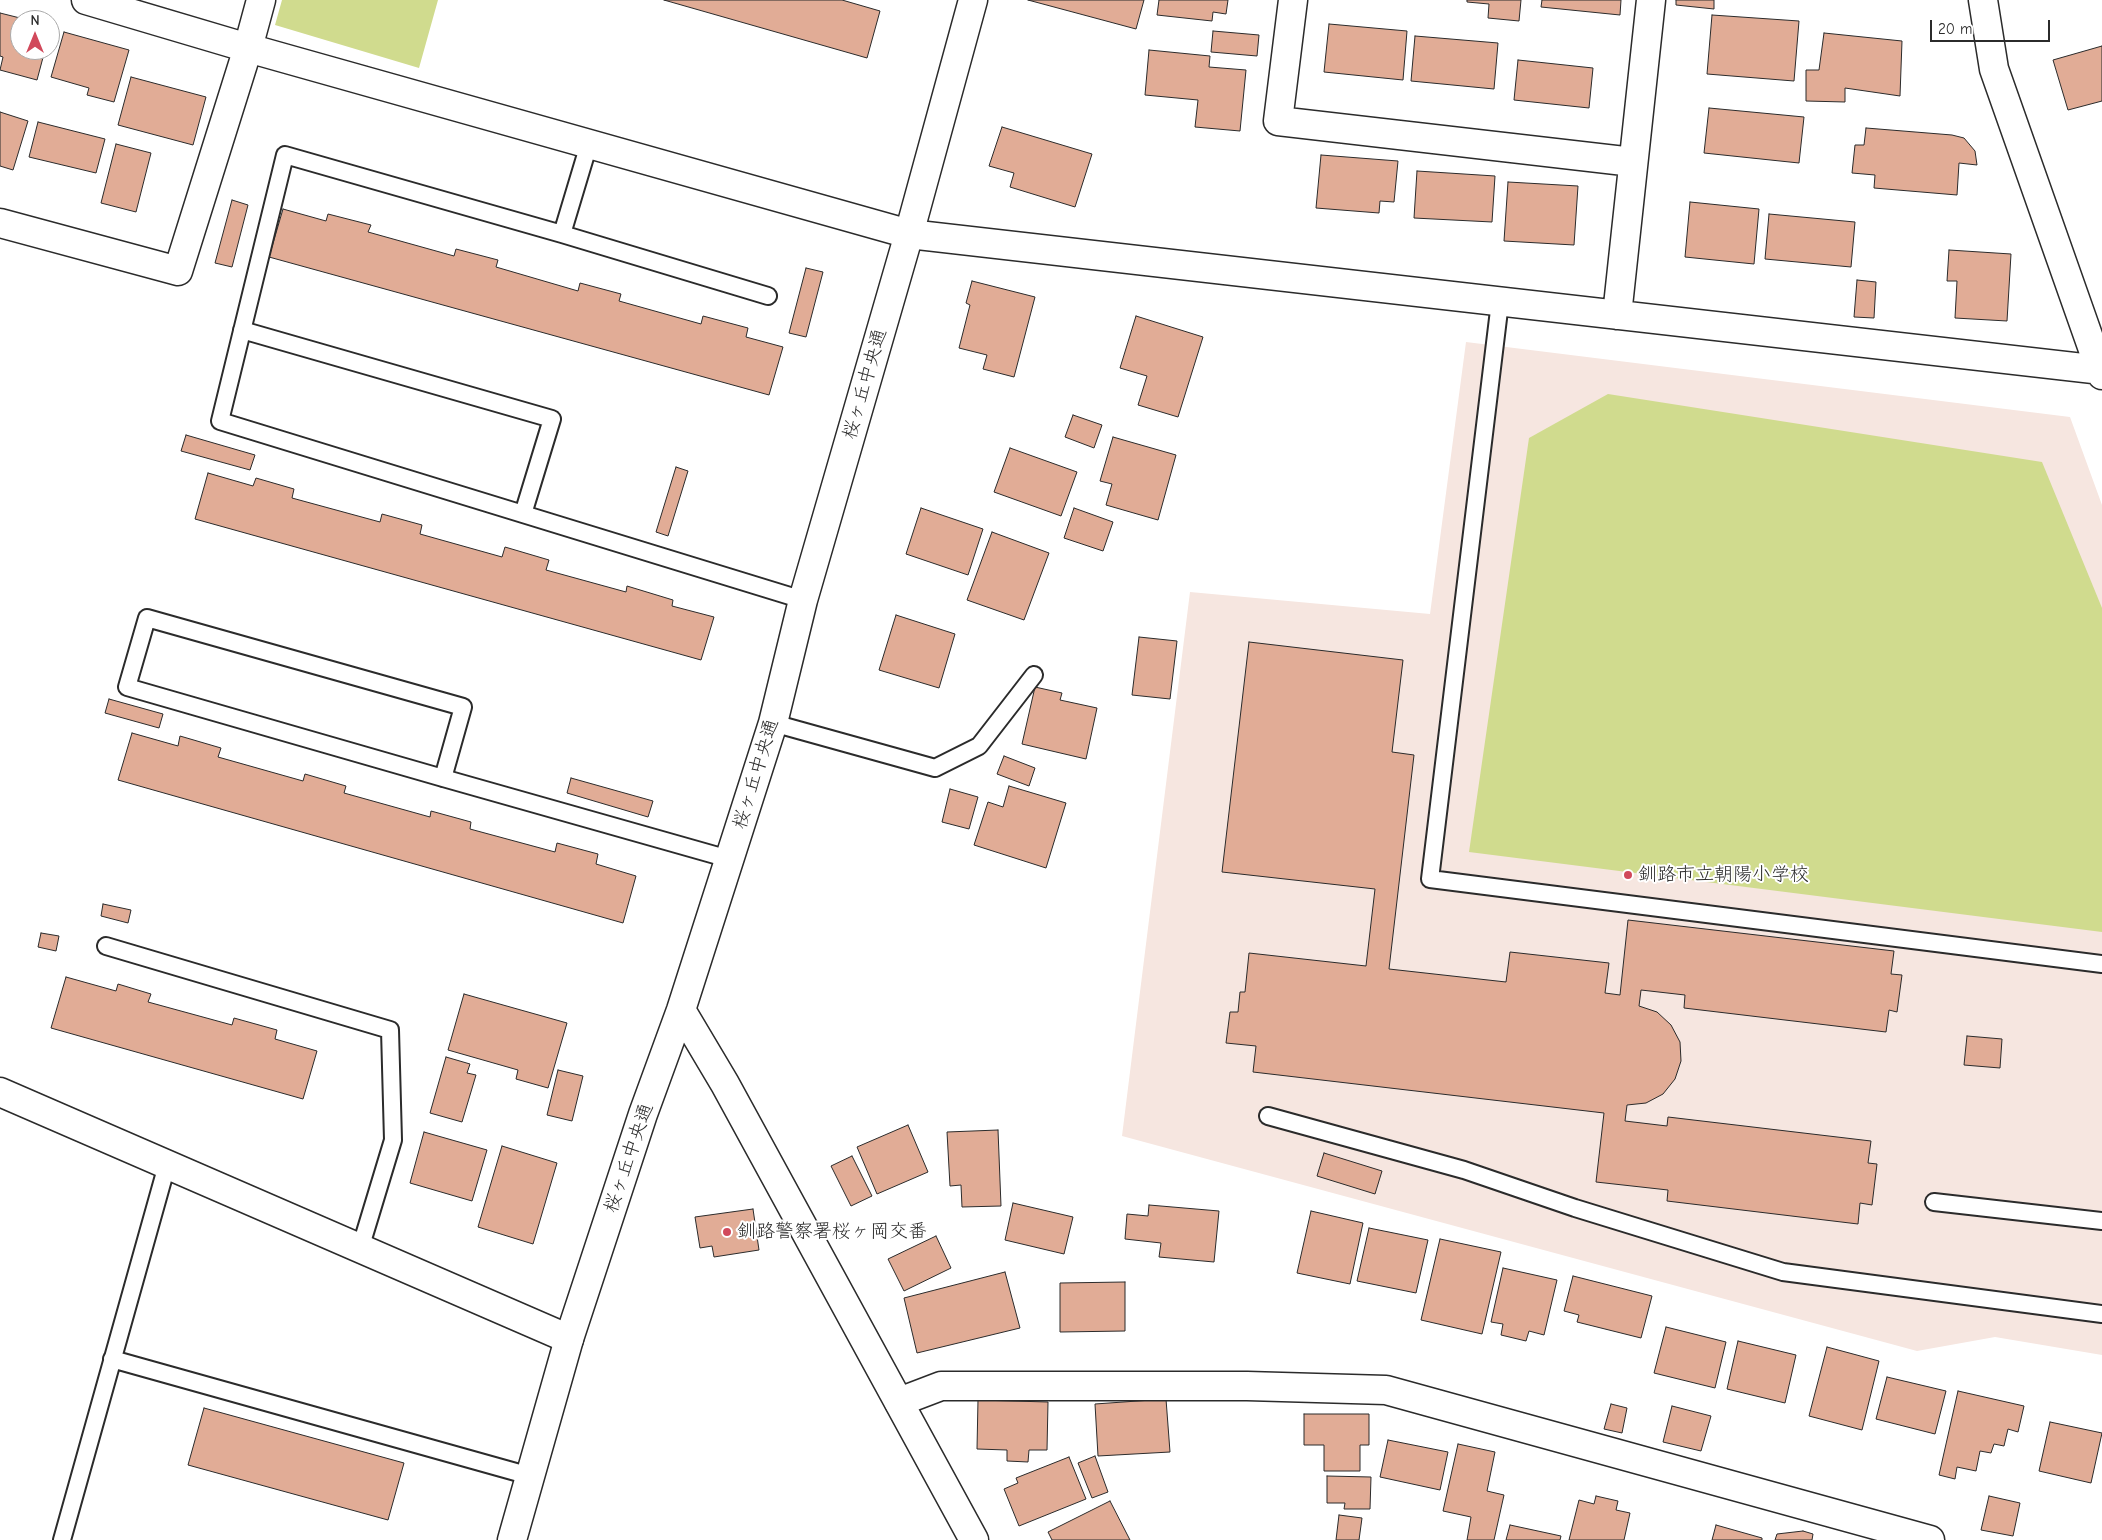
<!DOCTYPE html>
<html>
<head>
<meta charset="utf-8">
<style>
	body { margin:0 }
	#map { position:relative; width:2102px; height:1540px; overflow:hidden; background:#fff; font-family:"Comic Neue",sans-serif }
	canvas { display:block }
	.north { position:absolute; left:10px; top:10px; width:50px; height:50px; box-sizing:border-box; background:#fff; border:1px solid #aaa; border-radius:50%; rotate:0deg; font-size:14px; font-weight:700; line-height:20px; text-align:center; color:#2b2b2b }
	.north::after { content:''; display:block; margin:auto; width:18px; height:22px; background:#d1495b; clip-path:polygon(50% 0,100% 100%,50% 72%,0 100%) }
	.scale { position:absolute; left:1930px; top:20px; width:120px; height:22px; box-sizing:border-box; border:2px solid #2b2b2b; border-top:0; padding-left:6px; font-size:15px; line-height:18px; white-space:nowrap; color:#2b2b2b; -webkit-text-stroke:4px #fff; paint-order:stroke }
</style>
</head>
<body>
<div id="map">
<canvas width="2102" height="1540"></canvas>
<div class="north">N</div>
<div class="scale">20 m</div>
</div>
<script>
const ctx = document.querySelector('canvas').getContext('2d');
ctx.lineJoin = 'round';
function fillPath(path, color) { ctx.fillStyle = color; ctx.fill(path, 'evenodd'); }
const shape = rows => new Path2D(rows.map(r => 'M' + r).join(''));
function trace(path, color, width, dash) { ctx.strokeStyle = color; ctx.lineWidth = width; ctx.lineCap = dash ? 'butt' : 'round'; ctx.setLineDash(dash || []); ctx.stroke(path); }
function drawText(font, color, halo, rows, align = 'center') {
  ctx.font = font + ' "Comic Neue","Klee One",sans-serif'; ctx.lineWidth = 4; ctx.setLineDash([]); ctx.textBaseline = 'middle'; ctx.strokeStyle = halo; ctx.fillStyle = color; for (const [text, x, y, turn = 0] of rows) {
    ctx.save(); ctx.translate(x, y); ctx.rotate((+turn || 0) * Math.PI / 180); ctx.textAlign = isNaN(turn) ? turn : align; if (halo) ctx.strokeText(text, 0, 0); ctx.fillText(text, 0, 0); ctx.restore();
  }
}
fillPath(shape([
	[1466,342,2070,417,2102,505,2102,1355,1995,1337,1917,1351,1122,1136,1190,592,1430,614]
]), '#f6e6e0');
fillPath(shape([
	[282,0,438,0,419,68,275,25],
	[1608,394,2042,462,2102,608,2102,932,1469,852,1529,438]
]), '#d0db8e');
const building = shape([
	[664,0,842,0,880,11,867,58,664,0],
	[1028,0,1144,0,1136,29,1028,0],
	[1159,0,1228,0,1226,14,1213,12,1212,21,1157,15,1159,0],
	[1467,0,1521,0,1519,21,1488,18,1489,4,1467,2,1467,0],
	[1542,0,1621,0,1620,15,1541,7,1542,0],
	[1676,0,1714,0,1714,9,1676,5,1676,0],
	[0,13,28,20,20,20,20,50,45,50,37,80,0,70,3,57,0,56,0,13],
	[1712,15,1799,21,1794,81,1707,74,1712,15],
	[1329,24,1407,31,1403,80,1324,72,1329,24],
	[1213,31,1259,35,1257,56,1211,52,1213,31],
	[64,32,129,50,114,102,87,95,89,88,51,77,64,32],
	[1824,33,1902,41,1900,96,1845,88,1845,102,1806,101,1806,70,1819,70,1824,33],
	[1415,36,1498,43,1494,89,1411,81,1415,36],
	[2102,46,2102,101,2068,110,2053,60,2102,46],
	[1149,50,1210,56,1209,67,1246,70,1240,131,1195,127,1198,100,1145,95,1149,50],
	[1518,60,1593,68,1589,108,1514,100,1518,60],
	[131,77,206,97,193,145,118,125,131,77],
	[1709,108,1804,117,1799,163,1704,153,1709,108],
	[0,112,28,121,13,170,0,166,0,112],
	[38,122,105,139,96,173,29,157,38,122],
	[1002,127,1092,154,1075,207,1010,187,1014,173,989,166,1002,127],
	[1866,128,1952,135,1964,138,1975,151,1977,165,1959,163,1957,195,1874,188,1875,175,1852,173,1855,145,1864,145,1866,128],
	[116,144,151,153,136,212,101,203,116,144],
	[1321,155,1398,161,1394,202,1380,201,1379,213,1316,208,1321,155],
	[1417,171,1495,176,1492,222,1414,218,1417,171],
	[1508,182,1578,186,1574,245,1504,241,1508,182],
	[232,200,248,205,232,267,215,263,232,200],
	[1690,202,1759,209,1754,264,1685,257,1690,202],
	[283,209,326,221,328,214,371,225,368,232,454,256,456,249,498,260,496,267,578,291,580,283,621,294,619,301,701,324,703,316,748,328,746,337,783,347,769,395,269,257,283,209],
	[1769,214,1855,222,1851,267,1765,259,1769,214],
	[1949,250,2011,254,2007,321,1955,318,1957,281,1947,281,1949,250],
	[806,268,823,272,806,337,789,333,806,268],
	[1857,280,1876,282,1874,318,1854,317,1857,280],
	[972,281,1035,297,1014,377,983,369,987,355,959,348,970,305,966,303,972,281],
	[1136,316,1203,337,1178,417,1138,405,1147,376,1120,368,1136,316],
	[1073,415,1102,425,1094,448,1065,437,1073,415],
	[186,435,255,455,250,470,181,451,186,435],
	[1113,437,1176,455,1158,520,1106,505,1112,484,1100,481,1113,437],
	[1010,448,1077,472,1061,516,994,492,1010,448],
	[676,467,688,471,668,536,656,532,676,467],
	[208,473,253,486,256,478,294,489,292,498,380,522,382,514,422,525,420,534,502,557,505,547,549,560,546,570,626,592,627,586,673,600,672,606,714,617,701,660,195,519,208,473],
	[921,508,983,529,968,575,906,554,921,508],
	[1074,508,1113,522,1103,551,1064,538,1074,508],
	[992,532,1049,553,1024,620,967,600,992,532],
	[896,615,955,634,939,688,879,670,896,615],
	[1139,637,1177,641,1170,699,1132,695,1139,637],
	[1249,642,1403,660,1392,752,1414,755,1389,969,1506,982,1510,952,1609,963,1605,993,1620,995,1628,920,1894,951,1891,974,1902,975,1897,1012,1889,1010,1886,1032,1684,1008,1685,995,1641,990,1639,1006,1657,1012,1671,1025,1680,1042,1681,1061,1675,1079,1663,1094,1646,1103,1627,1105,1625,1121,1667,1126,1668,1117,1871,1141,1868,1163,1877,1164,1872,1205,1860,1203,1858,1224,1667,1201,1668,1190,1596,1182,1604,1113,1253,1072,1256,1046,1226,1043,1230,1012,1238,1012,1240,992,1245,992,1249,953,1366,966,1375,889,1222,872,1249,642],
	[1035,687,1062,693,1060,700,1097,708,1086,759,1022,744,1035,687],
	[109,699,163,714,159,728,105,713,109,699],
	[132,733,178,746,180,736,221,748,218,757,303,781,305,774,346,786,344,793,430,817,431,811,471,822,470,829,555,852,557,843,598,854,596,864,636,876,623,923,118,780,132,733],
	[1004,756,1035,768,1029,786,997,774,1004,756],
	[571,778,653,801,648,817,567,793,571,778],
	[1009,786,1066,803,1046,868,974,845,988,802,1003,807,1009,786],
	[950,789,978,797,969,829,942,822,950,789],
	[103,904,131,910,128,923,101,916,103,904],
	[41,933,59,936,56,951,38,947,41,933],
	[66,977,116,991,118,984,151,994,148,1002,232,1025,234,1018,277,1030,275,1039,317,1051,303,1099,51,1028,66,977],
	[464,994,567,1023,548,1088,516,1079,518,1070,448,1050,464,994],
	[1967,1036,2002,1039,2000,1068,1964,1065,1967,1036],
	[446,1057,470,1064,467,1073,476,1075,462,1122,430,1113,446,1057],
	[558,1070,583,1076,572,1121,547,1115,558,1070],
	[908,1125,928,1172,877,1194,857,1147,908,1125],
	[998,1130,1001,1206,962,1207,961,1185,950,1186,947,1132,998,1130],
	[424,1132,487,1150,472,1201,410,1183,424,1132],
	[502,1146,557,1163,533,1244,478,1227,502,1146],
	[1324,1153,1382,1171,1375,1194,1317,1176,1324,1153],
	[852,1156,872,1196,851,1206,831,1166,852,1156],
	[1013,1203,1073,1217,1064,1254,1005,1240,1013,1203],
	[1149,1205,1219,1211,1214,1262,1159,1257,1161,1243,1125,1239,1127,1214,1148,1216,1149,1205],
	[753,1209,759,1250,714,1257,712,1246,700,1248,695,1217,753,1209],
	[1311,1211,1363,1223,1350,1284,1297,1273,1311,1211],
	[1369,1228,1428,1240,1416,1293,1357,1281,1369,1228],
	[936,1236,951,1268,904,1291,888,1259,936,1236],
	[1440,1239,1501,1252,1482,1334,1421,1320,1440,1239],
	[1503,1268,1557,1280,1544,1335,1529,1331,1526,1341,1501,1335,1503,1324,1491,1322,1503,1268],
	[1005,1272,1020,1328,917,1353,904,1298,1005,1272],
	[1573,1276,1652,1296,1641,1338,1577,1322,1579,1315,1564,1311,1573,1276],
	[1125,1282,1125,1331,1060,1332,1060,1283,1125,1282],
	[1666,1327,1726,1342,1715,1388,1654,1373,1666,1327],
	[1738,1341,1796,1355,1785,1403,1727,1389,1738,1341],
	[1827,1347,1879,1361,1862,1430,1809,1416,1827,1347],
	[1887,1377,1946,1391,1935,1434,1876,1419,1887,1377],
	[1958,1391,2024,1406,2018,1432,2008,1429,2004,1446,1994,1444,1991,1453,1980,1451,1976,1471,1957,1467,1955,1479,1939,1475,1958,1391],
	[1166,1399,1170,1452,1098,1456,1095,1404,1166,1399],
	[978,1400,1048,1402,1047,1450,1029,1450,1028,1462,1007,1461,1007,1450,977,1449,978,1400],
	[1611,1404,1627,1408,1622,1433,1604,1429,1611,1404],
	[1672,1406,1711,1416,1701,1451,1663,1442,1672,1406],
	[204,1408,404,1463,388,1520,188,1465,204,1408],
	[1304,1414,1369,1414,1369,1445,1360,1445,1360,1471,1324,1471,1324,1445,1304,1445,1304,1414],
	[2050,1422,2102,1433,2091,1483,2039,1471,2050,1422],
	[1388,1440,1448,1452,1440,1490,1380,1477,1388,1440],
	[1458,1444,1495,1452,1487,1491,1504,1495,1494,1540,1467,1540,1471,1517,1443,1511,1458,1444],
	[1095,1456,1108,1492,1092,1498,1078,1463,1095,1456],
	[1069,1457,1086,1499,1019,1526,1004,1489,1018,1483,1016,1478,1069,1457],
	[1327,1476,1371,1477,1370,1509,1344,1509,1345,1503,1327,1503,1327,1476],
	[1596,1496,1618,1501,1616,1510,1630,1513,1624,1540,1569,1540,1579,1500,1594,1504,1596,1496],
	[1989,1496,2020,1503,2013,1536,1981,1530,1989,1496],
	[1110,1501,1130,1540,1052,1540,1048,1532,1110,1501],
	[1339,1515,1362,1518,1359,1540,1336,1540,1339,1515],
	[1510,1525,1561,1536,1560,1540,1506,1540,1510,1525],
	[1716,1525,1762,1538,1762,1540,1712,1540,1716,1525],
	[1803,1531,1813,1534,1812,1540,1775,1540,1777,1534,1803,1531]
]);
fillPath(building, '#e1ac96');
trace(building, '#2b2b2b', 1);
const service = shape([
	[562,234,589,144],
	[768,296,562,234,285,155,220,421,803,600],
	[1500,302,1430,879,2102,964],
	[242,330,552,419,523,514],
	[773,723,935,768,979,746,1034,675],
	[443,778,463,707,147,618,127,687,443,778,729,859],
	[106,946,390,1030,393,1140,360,1249],
	[1268,1116,1464,1170,1575,1208,1783,1272,2102,1314],
	[1934,1202,2102,1221],
	[112,1359,530,1476],
	[62,1540,167,1165]
]);
const minor = shape([
	[86,0,248,48,909,234,2102,370],
	[1293,0,1278,121,1633,162],
	[1983,0,1994,69,2102,375],
	[0,223,178,271,248,48,261,0],
	[1617,315,1651,0],
	[0,1092,569,1339],
	[899,1402,941,1386,1247,1386,1386,1390,1930,1540]
]);
const tertiary = shape([
	[681,1010,725,1084,974,1540],
	[512,1540,569,1339,643,1114,681,1010,773,723,803,600,909,234,973,0]
]);
trace(service, '#2b2b2b', 20);
trace(minor, '#2b2b2b', 31);
trace(tertiary, '#2b2b2b', 31);
trace(service, '#fff', 16);
trace(minor, '#fff', 28);
trace(tertiary, '#fff', 28);
for (const [x, y, r, color] of [
	[1628,875,5,"#d1495b"],
	[727,1232,5,"#d1495b"]
]) { const dot = new Path2D(); dot.arc(x, y, r, 0, 2 * Math.PI); ctx.fillStyle = color; ctx.fill(dot); trace(dot, '#fff', 2); }
drawText('19px', '#2b2b2b', '#fff', [
	["桜ヶ丘中央通",865,384,-74],
	["桜ヶ丘中央通",756,774,-73],
	["桜ヶ丘中央通",629,1158,-71]
]);
drawText('19px', '#2b2b2b', '#fff', [
	["釧路市立朝陽小学校",1638,875],
	["釧路警察署桜ヶ岡交番",737,1232]
], 'left');
</script>
</body>
</html>
